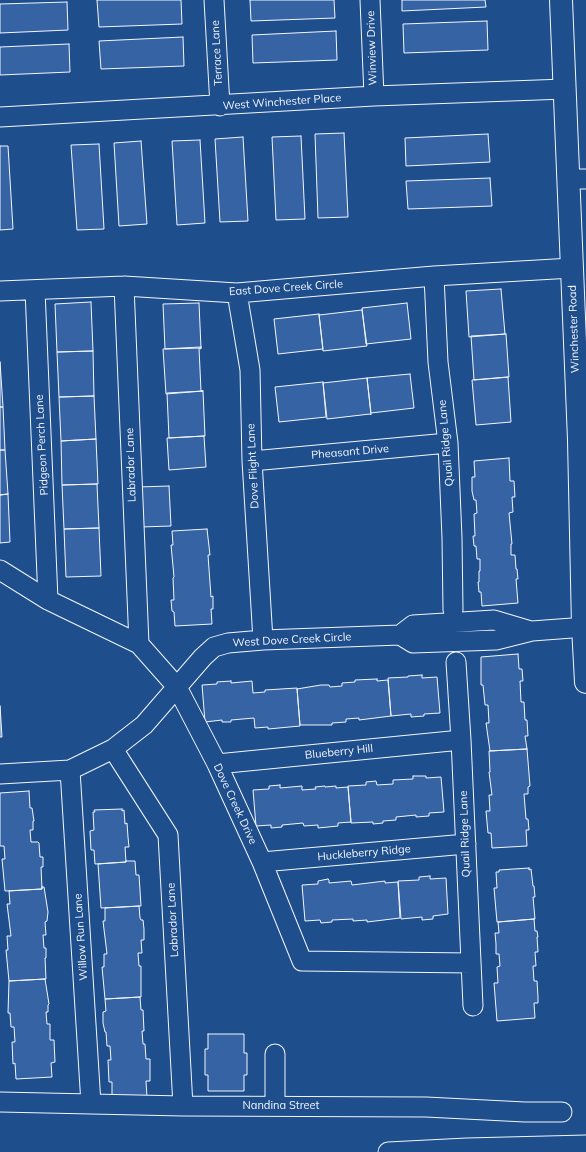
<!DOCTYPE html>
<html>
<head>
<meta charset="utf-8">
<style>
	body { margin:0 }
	canvas { display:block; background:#1f4e8c }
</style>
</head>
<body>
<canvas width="586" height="1152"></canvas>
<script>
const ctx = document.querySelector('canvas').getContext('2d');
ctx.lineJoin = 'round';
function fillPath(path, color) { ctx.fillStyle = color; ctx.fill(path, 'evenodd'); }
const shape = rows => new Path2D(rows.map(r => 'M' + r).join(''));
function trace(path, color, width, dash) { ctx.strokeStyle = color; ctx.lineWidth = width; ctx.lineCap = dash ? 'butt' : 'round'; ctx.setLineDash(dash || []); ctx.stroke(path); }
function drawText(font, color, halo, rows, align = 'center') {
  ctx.font = font + ' Mulish,sans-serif'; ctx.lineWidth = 3; ctx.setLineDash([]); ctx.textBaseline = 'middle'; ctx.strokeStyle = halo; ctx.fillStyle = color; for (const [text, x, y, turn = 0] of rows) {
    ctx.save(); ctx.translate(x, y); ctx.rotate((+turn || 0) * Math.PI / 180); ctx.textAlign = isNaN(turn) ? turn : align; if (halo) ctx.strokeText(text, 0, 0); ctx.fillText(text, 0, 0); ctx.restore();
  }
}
const building = shape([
	[97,0,181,0,182,24,99,27,97,0],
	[250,0,334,0,335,18,251,21,250,0],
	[402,0,485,0,486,7,402,11,402,0],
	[67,2,68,30,0,33,0,4,67,2],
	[487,21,488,50,404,53,403,24,487,21],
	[336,31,337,60,253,63,252,35,336,31],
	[183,37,184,66,101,69,99,41,183,37],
	[69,44,70,72,0,75,0,47,69,44],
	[344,133,348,217,318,218,315,134,344,133],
	[488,134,490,162,406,166,405,138,488,134],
	[301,136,305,219,276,220,272,137,301,136],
	[243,137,248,221,220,222,215,139,243,137],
	[200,140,205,223,177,225,172,141,200,140],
	[141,141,147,224,119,226,114,143,141,141],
	[99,144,104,229,77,230,71,145,99,144],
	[0,146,8,146,13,229,0,230,0,146],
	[490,178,492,206,408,209,406,181,490,178],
	[501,289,505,334,469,337,466,291,501,289],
	[91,302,93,351,57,352,55,304,91,302],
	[199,303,201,348,165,349,163,304,199,303],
	[407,303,411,339,366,344,362,308,407,303],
	[362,310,367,346,323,351,319,315,362,310],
	[319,314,323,349,278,354,274,319,319,314],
	[506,334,509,377,474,380,471,336,506,334],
	[201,347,201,349,199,348,201,391,203,391,166,394,163,349,201,347],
	[93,351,94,396,59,397,57,352,93,351],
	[0,362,3,407,0,407,0,362],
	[410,374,414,408,371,413,367,378,410,374],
	[508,377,511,422,476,425,472,380,508,377],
	[367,378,371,415,370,414,327,419,323,383,367,378],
	[323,382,326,417,279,422,275,387,323,382],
	[203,391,205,436,169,438,167,393,203,391],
	[94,396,96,439,61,441,59,397,94,396],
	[0,407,3,407,5,450,0,450,0,407],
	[204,436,206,467,169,470,167,438,204,436],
	[96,439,98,484,62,485,61,441,96,439],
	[0,450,5,450,8,494,0,495,0,450],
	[509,458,510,481,514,481,515,497,512,497,513,512,509,513,512,544,511,544,511,555,515,555,516,569,517,569,518,579,516,579,518,603,482,606,481,592,479,592,478,582,479,582,479,571,480,571,480,559,477,559,476,546,474,546,473,536,475,536,474,514,477,513,476,500,474,500,472,491,472,477,475,477,474,461,509,458],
	[97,484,99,528,64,529,62,485,97,484],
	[169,486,171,526,140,527,138,487,169,486],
	[8,494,10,542,0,543,0,495,8,494],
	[99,528,101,576,66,577,64,529,99,528],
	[207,529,210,555,208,555,211,597,213,596,213,609,211,609,212,624,175,626,174,612,172,611,171,600,174,600,173,578,174,577,171,545,173,545,172,531,207,529],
	[518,654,519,669,522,669,523,681,520,681,521,702,524,702,525,720,527,720,528,736,525,736,527,749,490,751,486,723,489,723,488,705,485,705,483,685,481,685,481,657,518,654],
	[422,675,422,678,437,677,440,713,424,714,424,716,411,717,411,714,391,716,388,678,408,677,408,676,422,675],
	[377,679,377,681,388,680,391,716,359,720,359,718,346,719,346,722,332,723,332,725,300,725,297,689,321,685,329,685,330,687,342,686,342,683,355,682,355,680,377,679],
	[231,681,231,683,252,681,253,693,265,692,265,690,297,688,300,726,268,729,268,727,255,728,254,718,231,720,231,722,222,722,222,720,205,722,202,685,217,684,217,682,231,681],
	[0,706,2,737,0,737,0,706],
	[527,749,530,786,528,787,528,794,524,794,526,819,528,819,529,830,526,830,527,846,492,848,491,833,488,833,486,811,490,811,489,795,492,795,489,772,490,772,489,751,527,749],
	[413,776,426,776,426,778,441,777,444,812,429,813,429,816,416,817,416,815,396,817,396,820,383,821,383,823,373,824,373,822,351,823,348,786,366,785,366,782,376,781,377,785,393,784,393,780,413,779,413,776],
	[280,785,280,788,302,786,302,790,316,789,315,787,325,786,325,787,336,786,336,788,348,787,351,822,338,823,338,826,318,828,318,825,304,826,303,823,282,825,282,827,271,828,271,825,256,826,253,790,269,789,269,786,280,785],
	[29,791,30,808,32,808,34,821,33,821,33,830,30,830,31,842,38,842,39,843,40,857,43,857,43,867,41,867,42,889,5,891,2,859,5,859,4,846,0,846,0,793,29,791],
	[122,809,122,811,124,810,125,824,127,823,128,837,129,847,125,847,126,862,95,864,94,850,91,850,90,831,94,830,93,812,95,812,94,810,122,809],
	[126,861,135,861,136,875,139,875,141,906,101,908,98,864,126,862,126,861],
	[529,868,529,870,531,869,533,886,534,886,535,897,533,897,535,919,497,922,494,888,497,888,496,872,499,872,499,870,529,868],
	[430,876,430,879,446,878,448,914,433,916,433,919,422,920,422,917,401,919,398,881,419,880,419,877,430,876],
	[328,879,329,880,329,883,351,881,352,885,385,881,385,883,398,882,400,918,367,922,367,920,353,921,353,919,332,920,332,922,321,923,320,920,305,921,302,885,318,884,318,881,328,879],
	[42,887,44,887,48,912,47,921,45,922,46,935,43,935,44,948,46,948,46,958,45,958,46,979,9,981,6,950,8,950,7,936,11,936,7,904,10,904,9,891,42,889,42,887],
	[139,906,140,918,141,920,143,920,144,929,144,940,141,940,142,953,138,953,139,966,141,966,141,997,105,999,102,967,104,967,104,954,107,954,103,921,105,921,105,908,139,906],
	[534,919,535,931,537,931,538,937,537,937,538,952,535,952,536,966,533,966,534,981,537,981,538,997,538,1003,534,1003,535,1018,497,1021,494,983,498,983,497,967,500,966,499,954,496,954,496,944,495,933,499,933,498,922,534,919],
	[45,979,49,1004,48,1005,48,1012,46,1012,47,1024,50,1024,50,1040,54,1040,55,1062,51,1063,52,1077,16,1079,15,1063,13,1064,12,1042,15,1042,14,1027,11,1027,10,1013,8,1013,9,981,45,979],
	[140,997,141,1010,143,1010,144,1031,142,1031,143,1044,145,1044,146,1059,150,1059,150,1081,146,1081,147,1097,112,1098,112,1082,109,1082,108,1060,111,1060,110,1046,107,1046,106,1032,105,1032,103,1023,103,1012,106,1011,105,999,140,997],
	[208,1034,244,1034,244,1053,247,1053,247,1075,244,1075,244,1091,208,1091,208,1075,205,1075,205,1049,208,1049,208,1034]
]);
fillPath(building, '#3563a3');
trace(building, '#f2f6ff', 1);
const minor = shape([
	[214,0,220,106],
	[370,0,374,96],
	[0,117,374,96,565,89],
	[568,179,586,179],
	[434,276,438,362,448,443,452,538,453,610],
	[124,286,139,644],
	[35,290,48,600],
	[0,291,124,286,237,293,434,276,572,268],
	[237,293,250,370,252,461,263,640],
	[252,461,448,443],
	[0,570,48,600,139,644,177,687,217,764,262,862,302,961,471,963],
	[400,635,413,625,494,620,531,631],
	[456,662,461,740,473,1006],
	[113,749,168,835,183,1106],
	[217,764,461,740],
	[70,770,91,1104],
	[0,774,70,770,113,749,144,725,203,657,214,647,228,643,263,640,400,635,413,643,496,640,532,631,586,627],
	[262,862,466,844],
	[275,1054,275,1106],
	[0,1102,183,1106,426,1107,525,1112,562,1112],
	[388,1152,467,1148],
	[466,1152,467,1148,586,1145]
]);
const major = shape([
	[561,0,579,440,583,627,586,682]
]);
trace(minor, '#f2f6ff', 21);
trace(major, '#f2f6ff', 24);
trace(minor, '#1f4e8c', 19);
trace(major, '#1f4e8c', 22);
drawText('11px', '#f2f6ff', '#1f4e8c', [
	["Winview Drive",372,48,-92],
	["Terrace Lane",217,53,-93],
	["West Winchester Place",282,102,-4],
	["East Dove Creek Circle",286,288,-4],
	["Winchester Road",574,329,-92],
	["Quail Ridge Lane",446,443,-95],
	["Pidgeon Perch Lane",42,445,-93],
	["Pheasant Drive",350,452,-5],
	["Labrador Lane",131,465,-92],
	["Dove Flight Lane",253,466,-93],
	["West Dove Creek Circle",292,640,-3],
	["Blueberry Hill",339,752,-6],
	["Dove Creek Drive",235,804,65],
	["Quail Ridge Lane",465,834,-92],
	["Huckleberry Ridge",364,853,-5],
	["Labrador Lane",173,920,-93],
	["Willow Run Lane",81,937,-94],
	["Nandina Street",281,1106]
]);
</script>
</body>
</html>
